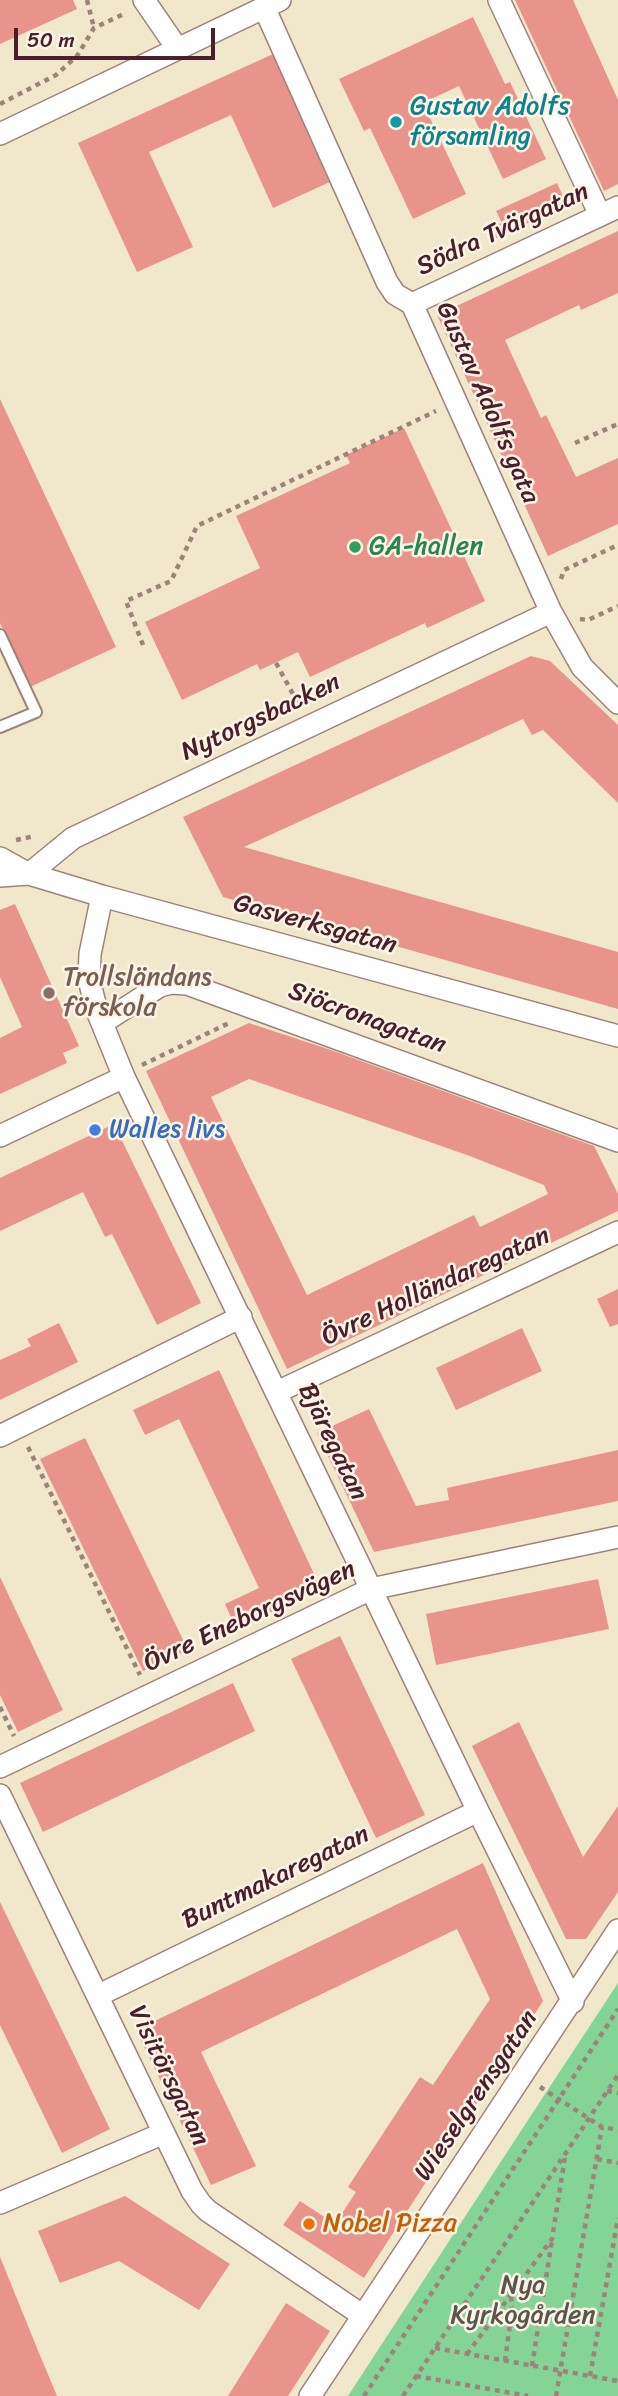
<!DOCTYPE html>
<html>
<head>
<meta charset="utf-8">
<style>
	body { margin:0 }
	#map { position:relative; width:618px; height:2396px; overflow:hidden; background:#f1e7cb; font-family:Sriracha,sans-serif }
	canvas { display:block }
	.scale { position:absolute; left:14px; top:28px; width:201px; height:32px; box-sizing:border-box; border:4px solid #4a1f2b; border-top:0; padding-left:9px; font-size:21px; line-height:24px; white-space:nowrap; color:#4a1f2b; -webkit-text-stroke:5px #fcf5e5; paint-order:stroke }
</style>
</head>
<body>
<div id="map">
<canvas width="618" height="2396"></canvas>
<div class="scale">50 m</div>
</div>
<script>
const ctx = document.querySelector('canvas').getContext('2d');
ctx.lineJoin = 'round';
function fillPath(path, color) { ctx.fillStyle = color; ctx.fill(path, 'evenodd'); }
const shape = rows => new Path2D(rows.map(r => 'M' + r).join(''));
function trace(path, color, width, dash) { ctx.strokeStyle = color; ctx.lineWidth = width; ctx.lineCap = dash ? 'butt' : 'round'; ctx.setLineDash(dash || []); ctx.stroke(path); }
function drawText(font, color, halo, rows, align = 'center') {
  ctx.font = font + ' Sriracha,sans-serif'; ctx.lineWidth = 5; ctx.setLineDash([]); ctx.textBaseline = 'middle'; ctx.strokeStyle = halo; ctx.fillStyle = color; for (const [text, x, y, turn = 0] of rows) {
    ctx.save(); ctx.translate(x, y); ctx.rotate((+turn || 0) * Math.PI / 180); ctx.textAlign = isNaN(turn) ? turn : align; if (halo) ctx.strokeText(text, 0, 0); ctx.fillText(text, 0, 0); ctx.restore();
  }
}
fillPath(shape([
	[618,1983,618,2396,348,2396,547,2091]
]), '#83d495');
fillPath(shape([
	[0,0,73,0,77,9,0,44],
	[515,0,573,0,618,100,618,184,604,191],
	[473,17,505,84,510,82,546,159,503,179,459,86,427,101,434,114,429,116,466,194,413,219,370,128,364,131,339,79],
	[273,54,332,181,273,208,231,115,149,152,193,247,137,272,78,143],
	[557,183,567,205,492,240,487,229,502,223,496,211],
	[618,231,618,293,581,310,579,305,505,340,541,418,546,415,576,477,618,458,618,524,548,556,437,315],
	[0,399,116,647,30,687,0,623],
	[404,428,485,601,427,628,425,623,310,677,298,652,260,670,257,664,182,700,145,622,260,568,236,516,350,463,346,455],
	[531,656,550,661,618,725,618,803,543,730,532,735,523,719,244,847,618,952,618,1009,223,897,183,817],
	[15,904,79,1046,63,1053,67,1063,0,1094,0,1038,22,1027,0,977,0,910],
	[249,1023,331,1050,594,1146,618,1194,618,1211,287,1369,146,1071],
	[249,1079,467,1155,544,1185,548,1194,480,1227,474,1215,307,1295,211,1097],
	[114,1124,201,1303,157,1325,112,1234,105,1237,83,1192,0,1231,0,1178],
	[618,1289,618,1324,610,1327,597,1299],
	[59,1323,78,1362,0,1400,0,1360,31,1346,27,1339],
	[522,1328,542,1371,456,1410,436,1368],
	[219,1370,321,1589,236,1628,225,1604,259,1588,179,1419,145,1435,133,1410],
	[369,1409,416,1506,449,1500,447,1488,618,1450,618,1501,374,1552,317,1433],
	[85,1438,188,1650,143,1671,40,1459],
	[0,1577,63,1710,18,1732,0,1695],
	[598,1579,609,1629,436,1665,426,1614],
	[340,1636,425,1815,376,1838,291,1659],
	[233,1683,255,1731,43,1832,20,1783],
	[519,1722,583,1857,618,1806,618,1892,586,1939,566,1939,472,1746],
	[483,1863,543,2001,364,2278,283,2225,300,2201,335,2224,356,2192,348,2187,420,2077,433,2085,490,1999,457,1929,201,2052,256,2166,211,2185,136,2030],
	[0,1902,110,2129,62,2153,0,2025],
	[125,2196,230,2264,199,2310,119,2261,60,2283,38,2231],
	[0,2257,37,2348,57,2396,0,2396],
	[286,2303,330,2331,288,2396,228,2396]
]), '#e9948b');
const lane = shape([
	[0,635,36,712,0,727]
]);
const street = shape([
	[144,0,177,48],
	[499,0,600,215],
	[264,7,387,282,395,294,412,304,551,612,582,667,618,703],
	[0,134,280,0],
	[412,304,618,207],
	[0,858,29,874,102,896,618,1036],
	[0,876,29,874,73,838,551,612],
	[102,896,90,954,89,980,97,1011,124,1077,478,1811,573,2002],
	[102,1023,160,986,171,983,187,984,618,1141],
	[0,1136,124,1077],
	[277,1392,618,1232],
	[0,1436,241,1317],
	[0,1767,371,1589,618,1537],
	[0,1795,192,2191,201,2204,208,2211,362,2315],
	[99,1995,478,1811],
	[0,2203,164,2133],
	[310,2396,618,1930]
]);
trace(lane, '#9e837b', 14);
trace(street, '#9e837b', 24);
trace(shape([
	[87,0,94,28],
	[0,104,56,75,77,56,94,28,126,13],
	[575,443,618,424],
	[561,579,564,570,618,545],
	[580,619,588,620,618,606],
	[143,645,126,601,171,581,197,526,436,411],
	[276,663,299,705],
	[16,840,35,836],
	[142,1065,229,1023],
	[28,1447,140,1675],
	[0,1707,14,1736],
	[540,2087,602,2127,618,2130],
	[607,2091,618,2093],
	[597,2159,618,2163],
	[435,2348,618,2381],
	[467,2354,552,2239,565,2157],
	[505,2361,512,2310,511,2296],
	[532,2366,552,2240],
	[416,2376,528,2396],
	[590,2376,618,2218],
	[364,2396,618,2009],
	[403,2396,618,2075],
	[556,2396,602,2127]
]), '#9e837b', 4.5, [5, 5]);
trace(lane, '#fff', 10);
trace(street, '#fff', 21);
for (const [x, y, r, color] of [
	[396,122,7,"#0f9aa8"],
	[355,547,7,"#2e9e5b"],
	[49,993,7,"#8d6e63"],
	[95,1130,7,"#3f7fe0"],
	[309,2224,7,"#e8710a"]
]) { const dot = new Path2D(); dot.arc(x, y, r, 0, 2 * Math.PI); ctx.fillStyle = color; ctx.fill(dot); trace(dot, '#fcf5e5', 2.5); }
drawText('26px', '#0d838f', '#fcf5e5', [
	["Gustav Adolfs",410,107],
	["församling",410,137]
], 'left');
drawText('26px', '#4a1f2b', '#fcf5e5', [
	["Södra Tvärgatan",503,230,-25],
	["Gustav Adolfs gata",487,403,66],
	["Nytorgsbacken",261,718,-25],
	["Gasverksgatan",315,925,15],
	["Siöcronagatan",367,1019,20],
	["Övre Holländaregatan",436,1287,-25],
	["Bjäregatan",332,1442,64],
	["Övre Eneborgsvägen",250,1617,-25],
	["Buntmakaregatan",276,1878,-26],
	["Visitörsgatan",168,2076,64],
	["Wieselgrensgatan",477,2096,-56]
]);
drawText('26px', '#27864d', '#fcf5e5', [
	["GA-hallen",369,547]
], 'left');
drawText('26px', '#785e54', '#fcf5e5', [
	["Trollsländans",63,978],
	["förskola",63,1008]
], 'left');
drawText('26px', '#366cbe', '#fcf5e5', [
	["Walles livs",109,1130]
], 'left');
drawText('26px', '#c56008', '#fcf5e5', [
	["Nobel Pizza",323,2224]
], 'left');
drawText('26px', '#5b554b', '#fcf5e5', [
	["Nya",523,2286],
	["Kyrkogården",523,2316]
]);
</script>
</body>
</html>
